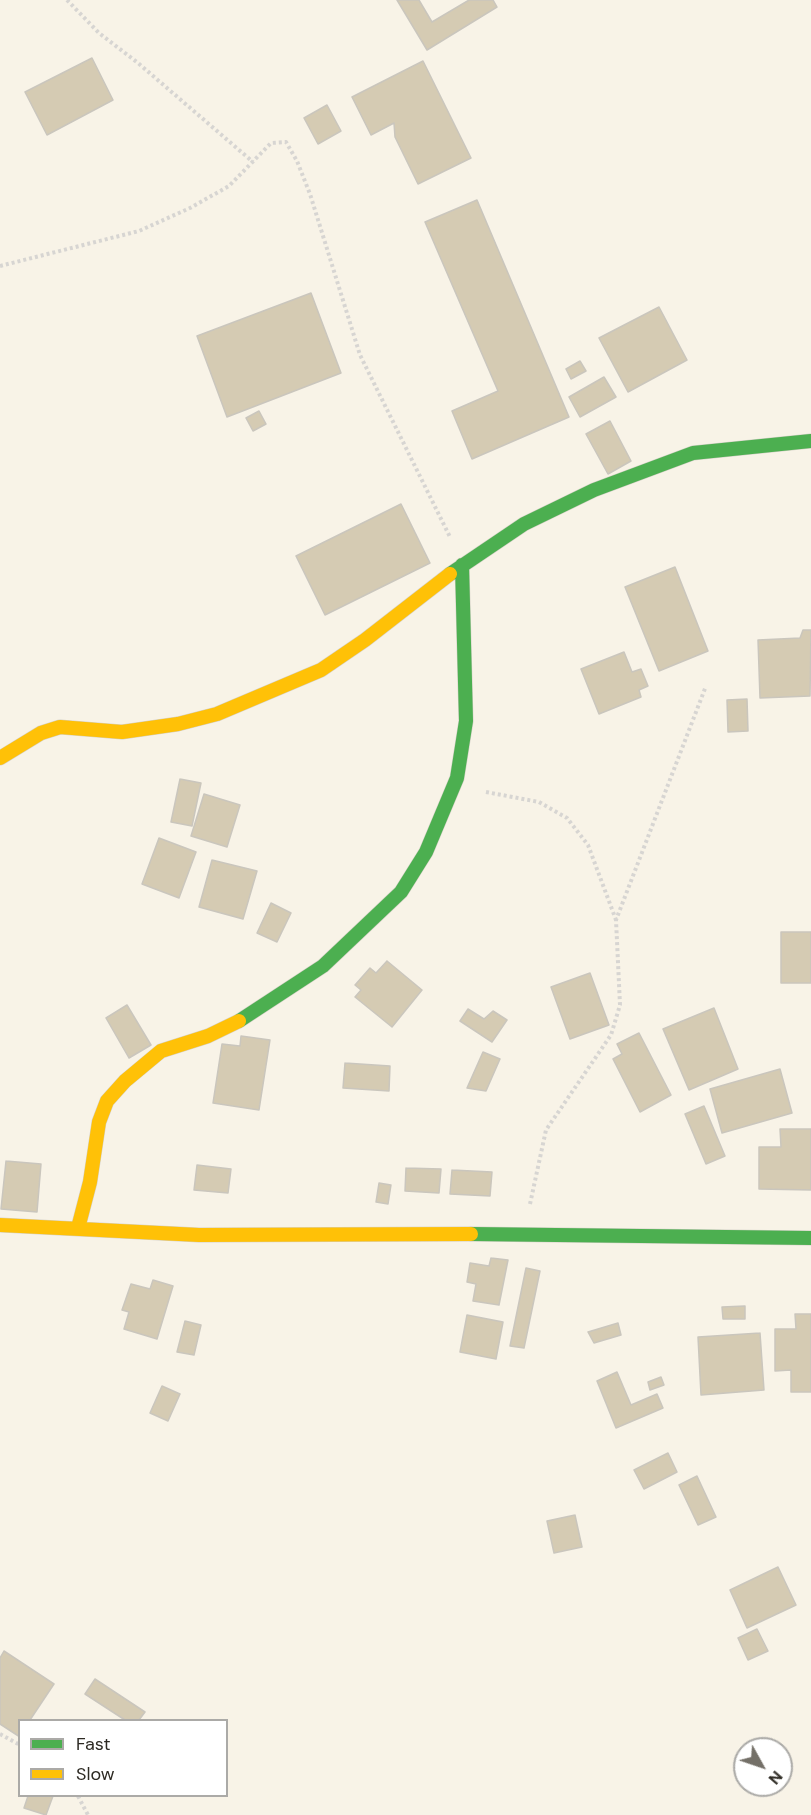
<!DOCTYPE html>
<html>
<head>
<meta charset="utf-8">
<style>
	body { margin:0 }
	#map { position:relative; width:811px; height:1815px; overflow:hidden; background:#f8f3e7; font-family:"DM Sans",sans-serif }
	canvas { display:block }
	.legend { position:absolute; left:18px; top:1719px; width:210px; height:78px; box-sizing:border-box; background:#fff; border:2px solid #abaaa7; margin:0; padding:8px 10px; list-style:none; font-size:18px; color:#2d2a23 }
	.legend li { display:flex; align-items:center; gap:12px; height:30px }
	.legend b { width:30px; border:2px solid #abaaa7 }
	.north { position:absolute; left:733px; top:1737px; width:60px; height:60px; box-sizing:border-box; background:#fff; border:2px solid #abaaa7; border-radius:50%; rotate:130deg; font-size:16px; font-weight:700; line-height:24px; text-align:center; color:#2d2a23 }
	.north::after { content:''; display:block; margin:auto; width:21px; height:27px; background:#747068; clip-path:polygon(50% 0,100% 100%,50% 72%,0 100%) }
</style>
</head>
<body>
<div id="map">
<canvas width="811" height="1815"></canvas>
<ul class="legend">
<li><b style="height:8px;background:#4caf50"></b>Fast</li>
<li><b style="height:8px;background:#ffc107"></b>Slow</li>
</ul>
<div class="north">N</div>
</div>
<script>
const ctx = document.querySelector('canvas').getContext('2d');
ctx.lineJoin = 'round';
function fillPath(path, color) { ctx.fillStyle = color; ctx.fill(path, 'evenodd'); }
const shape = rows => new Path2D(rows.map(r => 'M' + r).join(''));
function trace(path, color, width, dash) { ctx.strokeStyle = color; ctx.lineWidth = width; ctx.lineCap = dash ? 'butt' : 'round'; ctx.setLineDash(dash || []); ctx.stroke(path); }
const building = shape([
	[397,0,419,0,432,22,469,0,493,0,497,7,427,50,397,0],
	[92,58,113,100,47,135,25,92,92,58],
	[423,61,471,158,418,184,395,137,394,123,371,135,352,97,423,61],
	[327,105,341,131,318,144,304,118,327,105],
	[477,200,569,417,472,459,452,411,498,391,425,222,477,200],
	[311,293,341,373,227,417,197,336,311,293],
	[659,307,687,360,628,392,599,338,659,307],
	[580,361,586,371,571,379,566,369,580,361],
	[604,377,616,397,580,417,569,397,604,377],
	[259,411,266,424,253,431,246,418,259,411],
	[610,421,631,461,608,474,586,434,610,421],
	[401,504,430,563,325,615,296,556,401,504],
	[675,567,708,651,659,671,625,587,675,567],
	[803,630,811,630,810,696,760,698,758,640,800,638,803,630],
	[624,652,632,672,641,669,648,686,639,690,641,697,599,714,581,669,624,652],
	[747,699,748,731,728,732,727,700,747,699],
	[180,779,201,783,192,826,171,822,180,779],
	[204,794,240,805,227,847,191,836,204,794],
	[159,838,196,852,179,898,142,884,159,838],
	[212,860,257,871,243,919,199,907,212,860],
	[271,903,291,913,277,942,257,933,271,903],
	[781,932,811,932,811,983,781,983,781,932],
	[387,961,422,990,392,1027,355,997,361,990,355,985,370,968,376,973,387,961],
	[590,973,609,1025,570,1039,551,987,590,973],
	[127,1005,151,1045,129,1058,106,1018,127,1005],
	[714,1008,738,1069,689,1090,663,1029,714,1008],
	[468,1009,484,1019,493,1011,507,1020,492,1042,460,1021,468,1009],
	[639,1033,671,1095,640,1112,613,1059,622,1054,617,1044,639,1033],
	[241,1036,270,1040,259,1110,213,1103,222,1044,240,1046,241,1036],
	[483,1052,500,1059,486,1091,467,1088,483,1052],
	[345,1063,390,1066,389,1091,343,1088,345,1063],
	[780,1069,792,1113,722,1133,710,1089,780,1069],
	[704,1106,725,1156,706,1164,685,1114,704,1106],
	[780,1129,811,1129,811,1190,759,1189,759,1147,781,1147,780,1129],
	[6,1161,41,1164,37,1212,1,1209,6,1161],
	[197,1165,231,1169,228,1193,194,1190,197,1165],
	[406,1168,441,1169,439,1193,405,1191,406,1168],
	[452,1170,492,1172,490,1196,450,1194,452,1170],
	[379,1183,391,1185,388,1204,376,1202,379,1183],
	[491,1258,508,1260,499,1305,473,1301,476,1284,467,1282,470,1263,489,1266,491,1258],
	[526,1268,540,1271,524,1348,510,1346,526,1268],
	[153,1280,173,1286,157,1339,124,1329,129,1312,122,1310,131,1284,150,1289,153,1280],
	[745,1306,745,1319,723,1319,722,1307,745,1306],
	[795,1314,811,1314,811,1392,791,1392,791,1370,775,1371,775,1329,796,1329,795,1314],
	[467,1315,503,1322,496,1359,460,1352,467,1315],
	[185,1321,201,1325,194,1355,177,1352,185,1321],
	[618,1323,621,1335,594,1343,588,1332,618,1323],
	[760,1333,764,1390,701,1395,698,1337,760,1333],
	[617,1372,631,1405,657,1394,663,1408,616,1428,597,1381,617,1372],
	[661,1377,664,1385,650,1390,648,1382,661,1377],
	[162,1386,180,1394,168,1421,150,1413,162,1386],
	[668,1453,677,1472,644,1489,634,1470,668,1453],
	[697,1476,716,1517,698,1525,679,1485,697,1476],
	[575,1515,582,1547,554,1553,547,1521,575,1515],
	[778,1567,796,1605,747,1628,730,1590,778,1567],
	[757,1629,768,1651,748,1660,738,1638,757,1629],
	[4,1651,54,1684,30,1720,20,1720,20,1737,0,1724,0,1658,4,1651],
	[95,1679,145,1712,139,1720,125,1720,85,1694,95,1679],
	[28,1796,53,1796,46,1815,24,1808,28,1796]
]);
fillPath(building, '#d5cbb3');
trace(building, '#cac6bd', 1.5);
const fast = shape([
	[450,574,524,524,594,490,693,453,811,441],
	[239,1021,323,966,401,892,426,852,457,778,466,721,462,565],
	[471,1234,811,1238]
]);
const slow = shape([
	[0,758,41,733,60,727,122,732,178,724,217,714,321,670,365,640,450,574],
	[0,1225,199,1235,471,1234],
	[78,1228,90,1182,99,1122,107,1101,125,1081,161,1051,208,1036,239,1021]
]);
trace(fast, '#d4d0c7', 15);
trace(slow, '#d4d0c7', 15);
trace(shape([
	[67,0,99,33,138,63,253,162],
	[0,266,139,231,190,208,229,186,271,143,286,142,297,161,310,194,360,355,450,537],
	[486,792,539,802,567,818,588,845,616,920],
	[530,1204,546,1130,611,1035,620,1005,616,920,706,686],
	[0,1734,20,1745],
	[78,1796,88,1815]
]), '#d7d5d2', 4, [3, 3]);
trace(fast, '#4caf50', 14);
trace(slow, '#ffc107', 14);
</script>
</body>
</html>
